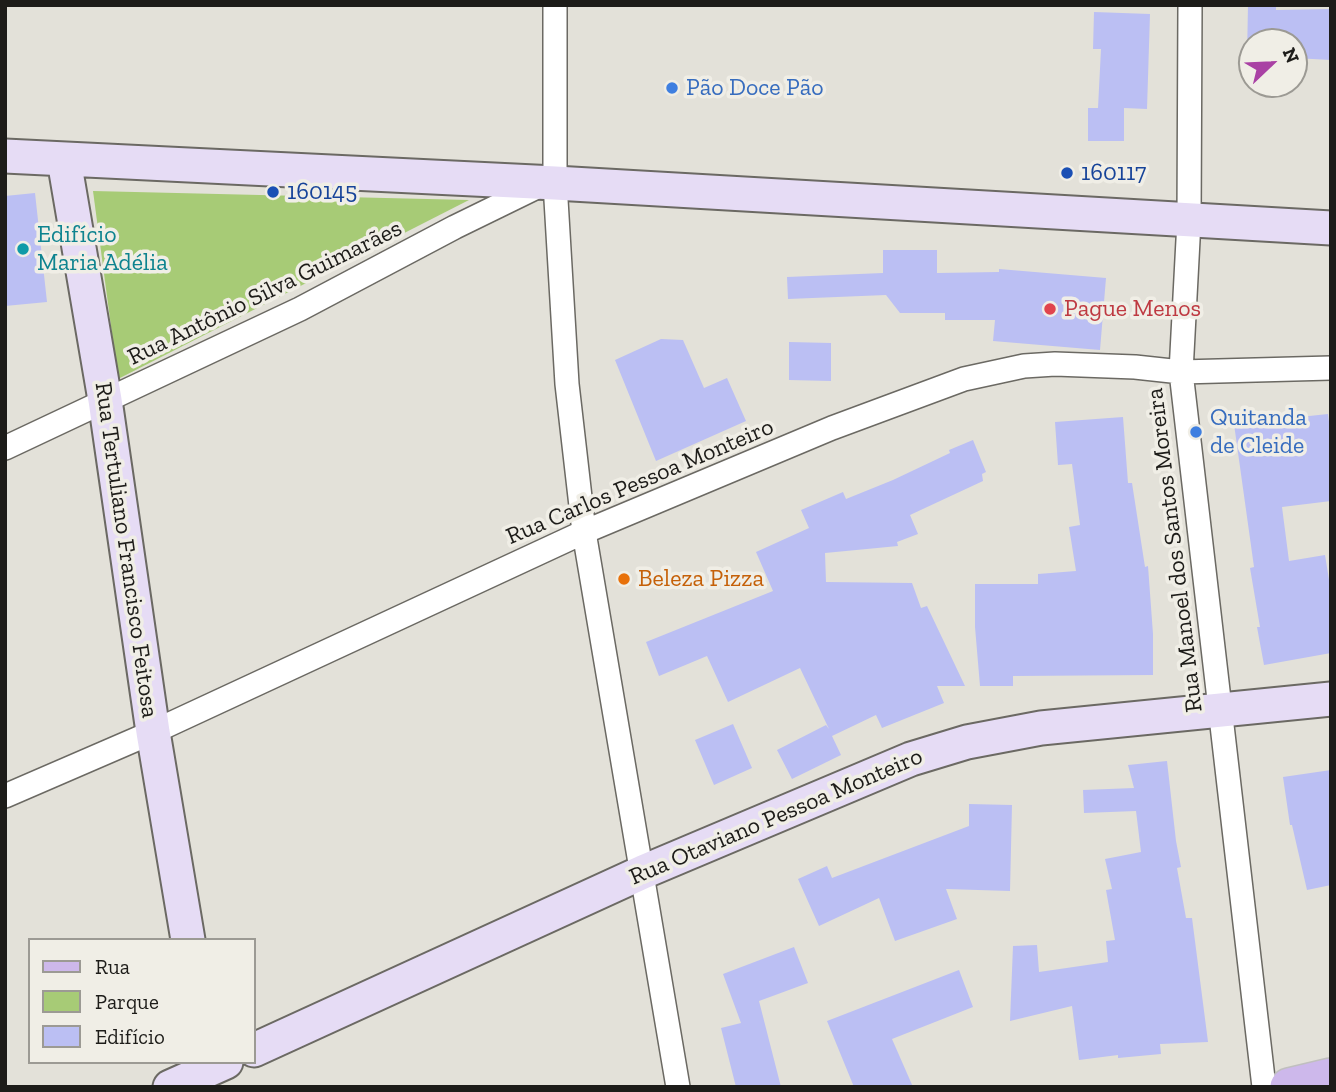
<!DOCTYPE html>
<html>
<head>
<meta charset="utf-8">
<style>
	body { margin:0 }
	#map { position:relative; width:1336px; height:1092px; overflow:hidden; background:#e3e1d9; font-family:"Zilla Slab",serif }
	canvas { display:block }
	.frame { position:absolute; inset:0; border:7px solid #1d1c19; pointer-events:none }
	.legend { position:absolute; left:28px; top:938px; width:228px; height:126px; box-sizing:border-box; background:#f0eee6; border:2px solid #9c9a94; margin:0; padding:9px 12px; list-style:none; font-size:21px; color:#1d1c19 }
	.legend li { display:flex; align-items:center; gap:14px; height:35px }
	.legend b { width:35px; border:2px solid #9c9a94 }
	.north { position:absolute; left:1238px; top:28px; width:70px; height:70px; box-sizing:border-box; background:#f0eee6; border:2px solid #9c9a94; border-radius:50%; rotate:67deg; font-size:19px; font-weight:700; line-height:28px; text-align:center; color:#1d1c19 }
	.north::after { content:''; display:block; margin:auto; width:24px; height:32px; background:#a941a4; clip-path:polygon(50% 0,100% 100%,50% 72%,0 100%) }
</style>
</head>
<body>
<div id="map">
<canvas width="1336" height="1092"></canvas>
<div class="frame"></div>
<ul class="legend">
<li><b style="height:9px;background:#cdb8eb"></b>Rua</li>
<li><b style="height:19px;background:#a7cb76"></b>Parque</li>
<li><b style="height:19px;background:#bbbff3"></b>Edifício</li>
</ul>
<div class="north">N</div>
</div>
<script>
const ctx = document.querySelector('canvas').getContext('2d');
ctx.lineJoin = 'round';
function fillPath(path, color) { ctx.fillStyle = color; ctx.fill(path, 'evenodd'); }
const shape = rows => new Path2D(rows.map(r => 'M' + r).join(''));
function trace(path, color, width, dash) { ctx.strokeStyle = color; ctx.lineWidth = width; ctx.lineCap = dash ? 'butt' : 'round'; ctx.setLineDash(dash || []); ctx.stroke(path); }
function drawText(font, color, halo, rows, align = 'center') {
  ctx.font = font + ' "Zilla Slab",serif'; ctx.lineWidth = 7; ctx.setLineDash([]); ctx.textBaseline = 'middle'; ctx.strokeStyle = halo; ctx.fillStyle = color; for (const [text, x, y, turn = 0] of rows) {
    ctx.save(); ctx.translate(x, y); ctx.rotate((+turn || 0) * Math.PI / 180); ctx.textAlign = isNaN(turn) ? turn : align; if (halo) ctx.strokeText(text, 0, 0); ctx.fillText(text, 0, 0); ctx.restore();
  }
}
fillPath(shape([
	[93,191,469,200,118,379]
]), '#a7cb76');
fillPath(shape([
	[1248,5,1276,5,1276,10,1331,9,1331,60,1294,58,1294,42,1252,42,1252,57,1247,57],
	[1094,12,1150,14,1147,109,1124,108,1124,141,1088,141,1088,108,1098,108,1101,49,1093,49],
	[35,193,47,302,5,306,5,196],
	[883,250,937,250,937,273,999,272,999,269,1106,278,1100,350,993,341,995,320,945,320,945,313,900,313,886,295,788,299,787,277,883,273],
	[661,339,683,340,704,388,727,378,746,421,656,461,615,360],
	[789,342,831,343,831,381,789,380],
	[1328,414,1331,437,1331,501,1282,507,1289,561,1325,555,1331,592,1331,653,1264,665,1257,627,1260,627,1250,568,1254,567,1234,424],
	[1123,417,1128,483,1132,483,1145,567,1148,566,1153,634,1153,675,1013,676,1013,686,980,686,975,627,975,584,1038,584,1038,574,1076,571,1069,527,1080,525,1072,464,1058,465,1055,422],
	[973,440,986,472,982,474,983,481,910,515,918,534,897,542,898,546,825,553,826,582,912,583,921,608,927,606,965,686,937,686,944,703,882,728,876,715,832,736,841,755,792,779,777,750,826,725,829,729,800,668,728,702,707,656,659,676,646,642,773,591,756,552,809,528,801,510,843,492,846,499,893,480,950,453,949,450],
	[733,724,752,768,714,785,695,740],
	[1167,761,1176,841,1181,867,1177,868,1186,918,1192,918,1208,1042,1160,1044,1161,1054,1118,1058,1118,1055,1079,1060,1072,1006,1010,1021,1013,946,1037,945,1039,972,1108,962,1106,941,1115,940,1106,890,1112,889,1105,859,1141,852,1136,811,1084,813,1083,790,1134,788,1128,765],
	[1331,770,1331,885,1307,890,1292,825,1290,825,1283,777],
	[969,804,1012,805,1010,891,946,889,957,919,895,941,879,898,819,926,798,879,827,866,832,878,969,826],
	[794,947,808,983,759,1001,781,1087,736,1087,721,1028,741,1023,723,974],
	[959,970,973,1007,892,1039,913,1087,854,1087,827,1021]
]), '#bbbff3');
const street = shape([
	[555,5,555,183,567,384,584,532,678,1087],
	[1190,5,1189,221,1181,372,1264,1087],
	[5,448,300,309,455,227,543,184],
	[5,796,153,732,584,532,832,428,964,379,1024,366,1055,364,1135,367,1181,372,1331,368]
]);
const secondary = shape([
	[5,156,555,183,1331,228],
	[64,160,105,400,153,732,188,940],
	[254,1050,643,872,911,759,967,742,1041,728,1331,699],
	[170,1087,226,1062]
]);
const primary = shape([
	[1289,1087,1331,1077]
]);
trace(street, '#6b6963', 26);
trace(secondary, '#6b6963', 37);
trace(primary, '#c0bfbf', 40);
trace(street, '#fff', 23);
trace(secondary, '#e6dcf5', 33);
trace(primary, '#cdb8eb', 37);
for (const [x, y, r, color] of [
	[672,88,7,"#3f7fe0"],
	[1067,173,7,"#1a4fb4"],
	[273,192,7,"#1a4fb4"],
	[23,249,7,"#0f9aa8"],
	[1050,309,7,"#e0444e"],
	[1196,432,7,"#3f7fe0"],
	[624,579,7,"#e8710a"]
]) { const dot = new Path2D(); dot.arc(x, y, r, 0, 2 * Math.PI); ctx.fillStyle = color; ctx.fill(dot); trace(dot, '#f0eee6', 2.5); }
drawText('24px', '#366cbe', '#f0eee6', [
	["Pão Doce Pão",686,88],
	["Quitanda",1210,418],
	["de Cleide",1210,446]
], 'left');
drawText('24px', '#164399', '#f0eee6', [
	["160117",1081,173],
	["160145",287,192]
], 'left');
drawText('24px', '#0d838f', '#f0eee6', [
	["Edifício",37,235],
	["Maria Adélia",37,263]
], 'left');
drawText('24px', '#1d1c19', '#f0eee6', [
	["Rua Antônio Silva Guimarães",265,293,-26],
	["Rua Carlos Pessoa Monteiro",640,482,-23],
	["Rua Tertuliano Francisco Feitosa",126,550,82],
	["Rua Manoel dos Santos Moreira",1175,550,-97],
	["Rua Otaviano Pessoa Monteiro",776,817,-23]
]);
drawText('24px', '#be3a42', '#f0eee6', [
	["Pague Menos",1064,309]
], 'left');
drawText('24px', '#c56008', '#f0eee6', [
	["Beleza Pizza",638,579]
], 'left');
</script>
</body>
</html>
